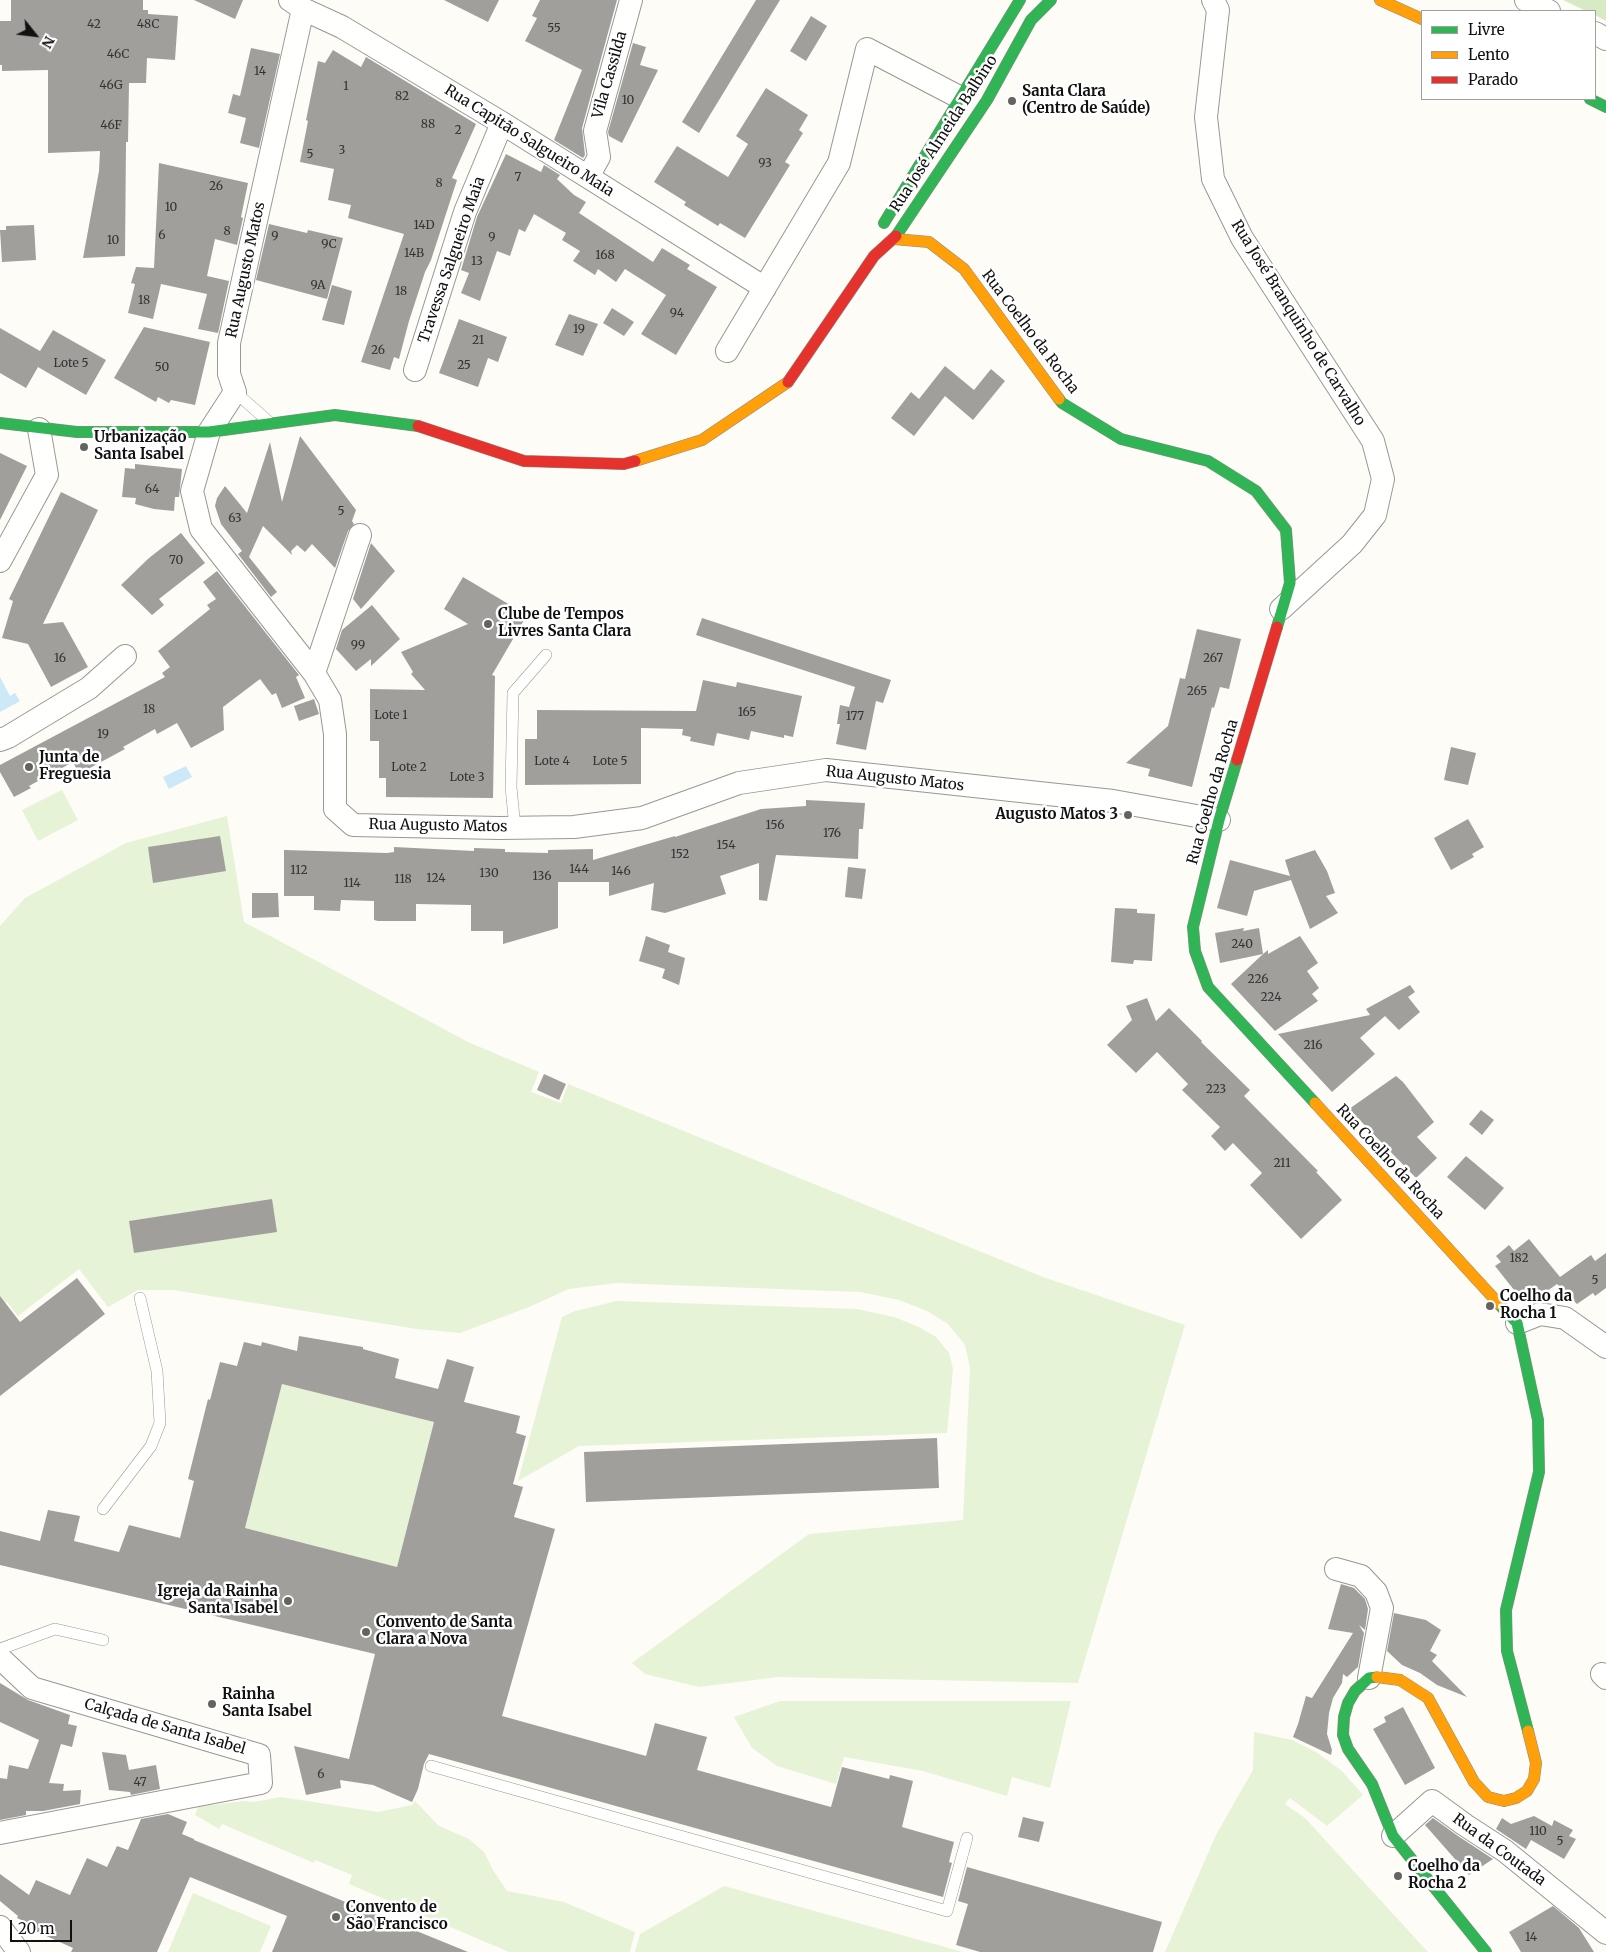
<!DOCTYPE html>
<html>
<head>
<meta charset="utf-8">
<style>
	body { margin:0 }
	#map { position:relative; width:1606px; height:1952px; overflow:hidden; background:#fdfcf7; font-family:Merriweather,serif }
	canvas { display:block }
	.legend { position:absolute; left:1421px; top:10px; width:175px; height:90px; box-sizing:border-box; background:#fff; border:1px solid #a0a0a0; margin:0; padding:6px 9px; list-style:none; font-size:15px; color:#111 }
	.legend li { display:flex; align-items:center; gap:10px; height:25px }
	.legend b { width:25px; border:1px solid #a0a0a0 }
	.north { position:absolute; left:10px; top:10px; width:50px; height:50px; -webkit-text-stroke:4px #fff; paint-order:stroke; rotate:119deg; font-size:14px; font-weight:700; line-height:20px; text-align:center; color:#111 }
	.north::after { content:''; display:block; margin:auto; width:18px; height:22px; background:#111; clip-path:polygon(50% 0,100% 100%,50% 72%,0 100%) }
	.scale { position:absolute; left:10px; top:1920px; width:62px; height:22px; box-sizing:border-box; border:2px solid #111; border-top:0; padding-left:6px; font-size:15px; line-height:18px; white-space:nowrap; color:#111; -webkit-text-stroke:4px #fff; paint-order:stroke }
</style>
</head>
<body>
<div id="map">
<canvas width="1606" height="1952"></canvas>
<ul class="legend">
<li><b style="height:6px;background:#30b455"></b>Livre</li>
<li><b style="height:6px;background:#ff9f0a"></b>Lento</li>
<li><b style="height:6px;background:#e5322d"></b>Parado</li>
</ul>
<div class="north">N</div>
<div class="scale">20 m</div>
</div>
<script>
const ctx = document.querySelector('canvas').getContext('2d');
ctx.lineJoin = 'round';
function fillPath(path, color) { ctx.fillStyle = color; ctx.fill(path, 'evenodd'); }
const shape = rows => new Path2D(rows.map(r => 'M' + r).join(''));
function trace(path, color, width, dash) { ctx.strokeStyle = color; ctx.lineWidth = width; ctx.lineCap = dash ? 'butt' : 'round'; ctx.setLineDash(dash || []); ctx.stroke(path); }
function drawText(font, color, halo, rows, align = 'center') {
  ctx.font = font + ' Merriweather,serif'; ctx.lineWidth = 5; ctx.setLineDash([]); ctx.textBaseline = 'middle'; ctx.strokeStyle = halo; ctx.fillStyle = color; for (const [text, x, y, turn = 0] of rows) {
    ctx.save(); ctx.translate(x, y); ctx.rotate((+turn || 0) * Math.PI / 180); ctx.textAlign = isNaN(turn) ? turn : align; if (halo) ctx.strokeText(text, 0, 0); ctx.fillText(text, 0, 0); ctx.restore();
  }
}
fillPath(shape([
	[62,790,78,820,38,841,22,810],
	[227,816,244,922,468,1042,539,1072,531,1092,561,1103,568,1084,1043,1277,1185,1325,1078,1683,778,1677,699,1687,645,1674,632,1663,809,1534,963,1520,970,1368,965,1345,948,1324,927,1311,899,1300,860,1292,616,1283,569,1289,529,1307,460,1333,417,1329,173,1290,138,1290,108,1307,79,1269,18,1316,7,1302,0,1307,0,926,25,898,126,843],
	[617,1301,857,1309,894,1317,919,1327,936,1337,949,1353,953,1369,947,1433,579,1446,518,1481,562,1317,575,1311],
	[282,1384,434,1422,397,1567,245,1528],
	[780,1701,1071,1701,1050,1788,1012,1777,1007,1796,923,1771,844,1757,836,1784,777,1766,752,1748,734,1717],
	[1254,1732,1292,1740,1316,1752,1342,1771,1363,1795,1327,1826,1290,1798,1285,1804,1305,1818,1428,1952,1165,1952,1216,1835,1253,1770],
	[281,1797,378,1812,412,1805,415,1801,439,1826,469,1839,484,1852,493,1870,507,1891,564,1902,635,1932,630,1952,509,1952,349,1884,352,1875,315,1860,314,1863,222,1824,219,1829,195,1815,198,1807,244,1801,253,1802],
	[724,1886,963,1952,635,1952,640,1934],
	[193,1893,271,1926,260,1952,168,1952]
]), '#e7f3d7');
fillPath(shape([
	[1563,0,1606,0,1606,21,1595,15,1595,11,1586,11]
]), '#d8eac5');
fillPath(shape([
	[0,677,10,696,15,693,20,701,0,712],
	[186,766,192,777,169,789,163,777]
]), '#cde8f7');
fillPath(shape([
	[11,0,143,0,143,10,148,10,148,14,178,16,175,60,147,58,146,83,129,83,128,142,126,142,125,256,83,258,99,171,100,151,48,153,48,70,2,71,2,65,0,65,0,21,11,21],
	[194,0,243,0,235,19],
	[444,0,499,0,488,22],
	[540,0,617,0,582,128,585,155,583,158,554,140,582,70,525,41,537,18,532,16],
	[756,0,780,0,699,133,682,122],
	[811,16,827,26,806,61,790,51],
	[633,43,646,47,640,65,658,70,622,143,609,136,608,132],
	[251,48,280,54,259,148,240,143,246,118,228,113,233,94,240,96],
	[333,50,361,67,366,57,476,124,452,178,457,180,431,260,425,272,409,321,399,359,394,357,390,370,361,362,404,234,348,218,351,205,328,200,334,169,300,162,308,121,306,120,318,61,325,63],
	[766,88,808,115,799,130,803,133,785,162,790,165,745,238,720,223,718,226,684,205,686,202,654,182,677,146,728,177,748,144,736,136],
	[506,154,541,172,544,165,560,175,557,179,574,195,586,202,579,213,653,262,662,248,690,265,687,269,717,287,676,355,641,334,666,295,625,269,616,282,598,269,595,275,573,261,580,251,562,240,566,233,534,214,525,232,519,229,510,256,497,251,480,301,461,293,469,273,461,270,477,217],
	[159,163,248,183,241,217,243,218,237,245,215,239,207,276,229,281,218,333,198,329,207,294,161,284,153,319,128,313,135,284,131,283,136,267,154,268],
	[269,224,307,233,308,230,343,238,327,299,256,280],
	[34,225,36,260,2,262,0,230,6,230,6,226],
	[332,285,352,291,344,325,322,320],
	[612,308,634,322,624,336,603,323],
	[569,314,598,324,583,356,555,345],
	[459,319,507,337,498,362,488,358,478,387,439,373],
	[144,327,210,342,195,405,171,400,169,403,158,397,156,402,114,378],
	[0,328,40,351,53,330,106,360,86,395,38,367,26,388,0,373],
	[945,366,974,390,991,369,1005,381,973,420,945,396,914,436,891,418,911,392,919,399],
	[300,436,356,510,352,521,354,524,348,531,335,568,312,544,305,552,297,545,291,551,292,555,263,526,249,557,277,592,271,597,238,554,242,551,221,524,215,506,217,498,225,486,247,513,270,442,282,502],
	[0,453,27,466,0,520],
	[135,464,182,469,179,497,175,497,174,511,154,509,135,504,136,498,122,497,125,468,135,469],
	[61,492,98,510,43,624,63,622,88,667,51,687,28,644,2,638,13,601,9,599],
	[181,533,205,563,159,599,164,605,152,615,121,585,149,558],
	[371,543,395,571,361,609,353,599],
	[217,571,299,675,296,677,305,698,282,708,276,693,272,695,260,679,223,707,224,730,191,748,177,723,157,734,155,729,123,747,125,749,79,774,73,762,29,786,31,788,14,797,0,772,0,765,165,677,162,673,170,667,158,651,210,609,207,605,216,599,203,582],
	[463,577,527,615,492,675,495,676,493,798,386,797,386,778,379,778,379,741,370,741,370,689,425,690,411,674,413,672,401,652,468,624,444,609],
	[372,605,400,639,371,666,371,659,356,671,336,649,342,630],
	[702,618,891,680,883,703,876,701,866,750,836,744,840,724,837,724,840,705,849,707,855,687,696,635],
	[1197,629,1241,639,1229,689,1220,687,1214,708,1212,707,1192,787,1148,776,1150,769,1126,763,1168,726,1180,678,1185,679],
	[703,680,736,687,737,682,802,696,793,737,784,735,784,738,751,731,749,740,717,733,714,746,690,741,691,737,682,735,683,729,641,728,641,784,525,785,525,739,537,739,537,710,696,711],
	[314,699,319,714,299,721,294,706],
	[1451,747,1476,753,1468,785,1444,780],
	[806,800,865,803,863,829,859,829,858,859,776,855,767,901,759,900,759,863,720,876,726,894,665,913,651,910,654,883,609,896,609,882,558,882,558,928,503,944,503,931,471,931,471,905,416,904,416,921,378,921,374,920,374,901,341,900,340,911,314,910,314,896,284,896,284,850,387,853,394,852,394,847,474,851,474,848,505,849,505,852,548,853,548,850,593,849,593,860,675,836,675,837,761,809,806,806],
	[1468,819,1484,847,1472,854,1474,857,1451,870,1434,838],
	[220,836,226,871,153,883,148,847],
	[1315,850,1327,871,1335,893,1326,896,1338,913,1310,929,1291,880,1254,891,1247,916,1217,908,1230,860,1290,876,1285,860],
	[848,867,866,869,862,899,845,897],
	[252,893,278,893,279,917,252,918],
	[1115,908,1137,909,1137,913,1155,914,1152,961,1134,960,1133,964,1111,962],
	[1244,928,1243,931,1259,928,1263,954,1268,950,1268,954,1300,936,1318,963,1307,971,1319,988,1312,994,1318,1001,1275,1031,1231,984,1263,954,1220,963,1215,933],
	[646,936,670,945,668,952,685,958,679,985,662,978,665,969,639,961],
	[1410,985,1415,992,1408,997,1420,1012,1399,1030,1385,1016,1360,1038,1375,1054,1332,1092,1278,1034,1370,1015,1366,1009],
	[1147,998,1156,1021,1169,1008,1202,1041,1201,1042,1250,1090,1244,1096,1318,1171,1316,1172,1342,1200,1301,1239,1250,1185,1262,1173,1233,1143,1225,1151,1211,1136,1220,1127,1182,1090,1188,1084,1157,1052,1136,1073,1107,1045,1132,1020,1126,1006],
	[544,1074,566,1084,559,1100,537,1090],
	[1396,1076,1403,1082,1434,1122,1417,1137,1437,1158,1416,1178,1349,1109],
	[1481,1110,1494,1120,1482,1135,1469,1124],
	[1466,1156,1504,1188,1485,1210,1447,1177],
	[272,1199,277,1232,134,1253,129,1221],
	[1529,1239,1560,1277,1591,1255,1595,1261,1606,1253,1606,1288,1595,1296,1593,1293,1577,1304,1557,1284,1533,1301,1528,1295,1522,1300,1495,1266,1501,1262,1496,1256,1509,1245,1514,1251],
	[77,1278,105,1314,0,1396,0,1296,20,1322],
	[299,1336,363,1347,363,1349,399,1359,395,1378,438,1389,447,1359,474,1367,464,1402,520,1416,516,1433,526,1436,513,1484,523,1487,514,1517,555,1529,502,1716,646,1756,655,1723,707,1737,697,1770,831,1807,842,1767,889,1779,890,1775,913,1781,902,1827,954,1842,949,1862,952,1863,943,1897,429,1754,424,1764,418,1789,412,1802,373,1785,340,1780,341,1788,306,1795,294,1746,349,1759,375,1654,0,1565,0,1531,40,1541,48,1510,80,1516,74,1541,119,1552,129,1525,180,1538,194,1481,188,1479,208,1399,210,1400,220,1362,237,1366,244,1342,261,1346,262,1342,297,1351],
	[282,1384,434,1422,397,1567,245,1528],
	[937,1438,939,1488,586,1502,584,1452],
	[1341,1584,1354,1588,1365,1599,1368,1609,1365,1630,1359,1625,1364,1633,1358,1667,1347,1677,1343,1674,1342,1683,1333,1698,1329,1713,1327,1734,1332,1750,1331,1755,1293,1737,1298,1724,1306,1696,1312,1698,1353,1633,1328,1629],
	[1394,1613,1426,1620,1441,1630,1430,1651,1437,1655,1432,1661,1467,1697,1437,1685,1420,1673,1402,1665,1387,1651],
	[0,1683,28,1700,70,1715,68,1724,77,1726,72,1747,61,1744,49,1783,64,1784,63,1791,81,1790,80,1804,43,1811,26,1811,26,1815,0,1820,0,1778,7,1779,9,1765,28,1769,39,1740,0,1722],
	[1403,1707,1435,1768,1405,1785,1373,1729,1386,1722,1384,1717],
	[102,1752,126,1755,129,1770,156,1765,160,1789,131,1795,130,1792,109,1790],
	[168,1814,187,1822,182,1834,194,1839,194,1840,468,1952,272,1952,287,1916,190,1877,157,1952,71,1952,73,1948,33,1930,35,1926,17,1918,18,1916,0,1901,0,1874,29,1895,36,1880,70,1895,87,1858,107,1867,117,1846,128,1850,141,1819],
	[1534,1816,1552,1826,1554,1820,1573,1830,1569,1836,1576,1839,1564,1859,1531,1840,1526,1849,1496,1829,1502,1818,1511,1824],
	[1023,1817,1044,1822,1039,1842,1018,1837],
	[1433,1818,1458,1836,1493,1859,1469,1875,1425,1825],
	[967,1867,1162,1922,1153,1952,980,1952,956,1945,968,1904,958,1901],
	[1553,1906,1579,1928,1594,1952,1521,1952,1509,1932]
]), '#a19f9c');
const lane = shape([
	[235,392,268,421],
	[515,828,511,787,513,693,546,655],
	[103,1509,151,1446,160,1423,157,1371,140,1298],
	[0,1649,55,1629,103,1640],
	[431,1766,947,1911,967,1838]
]);
const street = shape([
	[290,0,303,9,342,27,502,123,765,288],
	[1213,0,1218,10,1206,117,1213,179,1242,238,1373,441,1383,479,1375,515,1352,544,1281,609],
	[1526,0,1549,11],
	[303,9,229,343,229,374,235,392,209,432,192,491,201,529,314,673,330,700,335,734,335,809,353,825,499,828,574,827,642,818,739,783,826,770,1113,801,1219,820],
	[1595,33,1606,39],
	[588,177,599,157,595,131,631,0],
	[727,351,839,163,867,49,959,97],
	[415,370,465,212,502,123],
	[0,561,47,475,39,429],
	[314,673,360,535],
	[0,740,8,737,89,688,125,656],
	[1517,1323,1540,1314,1565,1318,1606,1347],
	[1336,1569,1361,1576,1376,1592,1382,1608,1369,1678],
	[0,1658,32,1688,259,1755,261,1783,0,1833],
	[1602,1674,1606,1678],
	[1393,1836,1432,1801,1465,1825,1505,1851,1606,1933],
	[0,1927,19,1952]
]);
const fast = shape([
	[1590,99,1606,107],
	[884,223,1020,0],
	[896,236,987,100,1031,20,1051,0],
	[1059,399,1062,403,1121,439,1208,461,1256,491,1286,530,1290,583,1277,627],
	[0,423,77,432,209,432,335,415,418,426],
	[1237,760,1219,820,1193,927,1195,951,1208,987,1315,1103],
	[1499,1304,1517,1323,1538,1420,1539,1472,1506,1610,1507,1651,1528,1731],
	[1377,1677,1369,1678,1355,1691,1348,1703,1344,1717,1343,1735,1348,1749,1372,1784,1393,1836,1486,1952]
]);
const slow = shape([
	[1380,0,1422,19],
	[894,239,929,242,964,269,1059,399],
	[635,461,702,440,788,382],
	[1315,1103,1499,1304],
	[1377,1677,1400,1680,1428,1698,1474,1782,1488,1797,1504,1801,1516,1798,1527,1791,1534,1779,1536,1763,1528,1731]
]);
const jam = shape([
	[788,382,874,256,896,236],
	[418,426,524,461,624,464,635,461],
	[1237,760,1277,627]
]);
trace(lane, '#979795', 12);
trace(street, '#979795', 24);
trace(fast, '#8e8d8b', 12);
trace(slow, '#8e8d8b', 12);
trace(jam, '#8e8d8b', 12);
trace(lane, '#fffffe', 11);
trace(street, '#fffffe', 22);
trace(fast, '#30b455', 11);
trace(slow, '#ff9f0a', 11);
trace(jam, '#e5322d', 11);
for (const [x, y, r, color] of [
	[1012,101,5,"#646362"],
	[84,447,5,"#646362"],
	[488,624,5,"#646362"],
	[29,767,5,"#646362"],
	[1128,815,5,"#646362"],
	[1490,1306,5,"#646362"],
	[288,1601,5,"#646362"],
	[366,1632,5,"#646362"],
	[212,1704,5,"#646362"],
	[1398,1876,5,"#646362"],
	[336,1917,5,"#646362"]
]) { const dot = new Path2D(); dot.arc(x, y, r, 0, 2 * Math.PI); ctx.fillStyle = color; ctx.fill(dot); trace(dot, '#fff', 2); }
drawText('12px', '#353434', null, [
	["42",94,25],
	["48C",148,25],
	["55",554,29],
	["46C",118,55],
	["14",260,72],
	["46G",111,86],
	["1",346,87],
	["82",402,97],
	["10",628,101],
	["88",428,125],
	["46F",111,126],
	["2",458,131],
	["3",342,151],
	["5",310,155],
	["93",765,164],
	["7",518,178],
	["8",439,184],
	["26",216,187],
	["10",171,208],
	["14D",424,226],
	["8",227,232],
	["6",162,236],
	["9",275,237],
	["9",492,238],
	["10",113,241],
	["9C",329,245],
	["14B",414,254],
	["168",605,256],
	["13",477,262],
	["9A",318,286],
	["18",401,292],
	["18",144,301],
	["94",677,314],
	["19",579,330],
	["21",478,341],
	["26",378,351],
	["Lote 5",71,364],
	["25",464,366],
	["50",162,368],
	["64",152,490],
	["5",341,512],
	["63",235,519],
	["70",176,561],
	["99",358,646],
	["16",60,659],
	["267",1213,659],
	["265",1197,692],
	["18",149,710],
	["165",747,713],
	["Lote 1",391,716],
	["177",855,717],
	["19",103,735],
	["Lote 4",552,762],
	["Lote 5",610,762],
	["Lote 2",409,768],
	["Lote 3",467,778],
	["156",775,826],
	["176",832,834],
	["154",726,846],
	["152",680,855],
	["144",579,870],
	["112",299,871],
	["146",621,872],
	["130",489,874],
	["136",542,877],
	["124",436,879],
	["118",403,880],
	["114",352,884],
	["240",1242,945],
	["226",1258,980],
	["224",1271,998],
	["216",1313,1046],
	["223",1216,1090],
	["211",1282,1164],
	["182",1519,1259],
	["5",1595,1281],
	["6",321,1775],
	["47",140,1783],
	["110",1538,1832],
	["5",1560,1842],
	["14",1531,1938]
]);
drawText('15px', '#111', '#fff', [
	["Vila Cassilda",610,75,-74],
	["Rua José Almeida Balbino",944,134,-57],
	["Rua Capitão Salgueiro Maia",529,141,32],
	["Travessa Salgueiro Maia",452,260,-71],
	["Rua Augusto Matos",246,270,-78],
	["Rua José Branquinho de Carvalho",1298,323,58],
	["Rua Coelho da Rocha",1030,332,53],
	["Rua Augusto Matos",895,779,6],
	["Rua Coelho da Rocha",1213,792,-74],
	["Rua Augusto Matos",438,826,1],
	["Rua Coelho da Rocha",1390,1162,47],
	["Calçada de Santa Isabel",165,1727,16],
	["Rua da Coutada",1499,1850,36]
]);
drawText('bold 15px', '#111', '#fff', [
	["Santa Clara",1022,92],
	["(Centro de Saúde)",1022,109],
	["Urbanização",94,438],
	["Santa Isabel",94,455],
	["Clube de Tempos",498,615],
	["Livres Santa Clara",498,632],
	["Junta de",39,758],
	["Freguesia",39,775],
	["Augusto Matos 3",1118,815,"right"],
	["Coelho da",1500,1297],
	["Rocha 1",1500,1314],
	["Igreja da Rainha",278,1592,"right"],
	["Santa Isabel",278,1609,"right"],
	["Convento de Santa",376,1623],
	["Clara a Nova",376,1640],
	["Rainha",222,1695],
	["Santa Isabel",222,1712],
	["Coelho da",1408,1867],
	["Rocha 2",1408,1884],
	["Convento de",346,1908],
	["São Francisco",346,1925]
], 'left');
</script>
</body>
</html>
